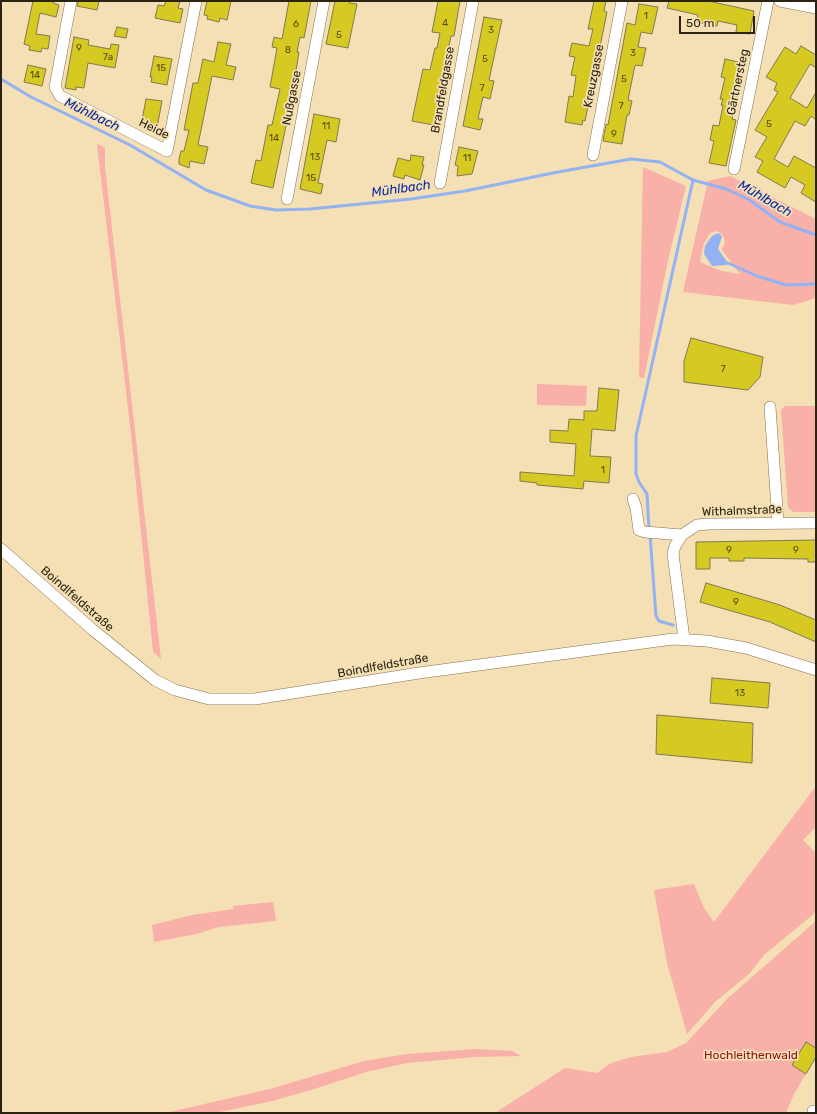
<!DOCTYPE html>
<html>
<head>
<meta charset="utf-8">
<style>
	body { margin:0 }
	#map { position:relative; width:817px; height:1114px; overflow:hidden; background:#f5dfb4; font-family:Rubik,sans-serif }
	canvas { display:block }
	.frame { position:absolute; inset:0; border:2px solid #2b2312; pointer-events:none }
	.scale { position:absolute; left:679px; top:16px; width:76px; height:18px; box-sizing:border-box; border:2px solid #2b2312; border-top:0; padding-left:5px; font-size:12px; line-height:14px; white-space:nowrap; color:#2b2312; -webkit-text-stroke:3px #f5dfb4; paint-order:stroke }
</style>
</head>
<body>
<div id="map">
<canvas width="817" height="1114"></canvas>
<div class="frame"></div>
<div class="scale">50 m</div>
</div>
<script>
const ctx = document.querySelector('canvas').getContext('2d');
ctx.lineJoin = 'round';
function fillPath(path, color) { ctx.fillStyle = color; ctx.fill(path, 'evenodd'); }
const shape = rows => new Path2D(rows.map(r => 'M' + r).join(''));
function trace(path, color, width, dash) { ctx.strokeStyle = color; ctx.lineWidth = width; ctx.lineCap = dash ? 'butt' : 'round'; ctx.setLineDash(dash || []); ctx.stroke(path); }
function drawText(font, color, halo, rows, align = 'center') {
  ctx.font = font + ' Rubik,sans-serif'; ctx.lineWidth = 3.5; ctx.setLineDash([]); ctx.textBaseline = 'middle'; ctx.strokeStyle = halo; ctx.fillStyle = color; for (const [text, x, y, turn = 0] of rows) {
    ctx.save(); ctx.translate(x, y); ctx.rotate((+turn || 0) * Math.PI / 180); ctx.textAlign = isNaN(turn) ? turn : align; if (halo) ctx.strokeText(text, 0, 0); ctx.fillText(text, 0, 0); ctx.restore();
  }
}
fillPath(shape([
	[97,144,105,148,105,167,161,659,153,652,131,434],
	[643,167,686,186,667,265,644,378,639,377],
	[730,176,816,219,816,298,793,305,683,292,708,181],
	[717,231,723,235,725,241,722,250,740,274,721,271,700,262,704,243,710,233],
	[537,384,587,386,586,406,537,405],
	[785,406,816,406,816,512,793,512,788,507,781,410],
	[816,786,816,827,803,840,816,853,816,912,764,955,749,974,716,1001,687,1034,667,963,654,890,694,884,704,908,714,922],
	[273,902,276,921,218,927,197,934,154,942,152,925,192,915,233,909,233,906],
	[816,921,816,1057,794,1094,786,1113,495,1113,565,1068,597,1073,611,1063,631,1057,667,1052,686,1043,728,998],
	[476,1049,512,1051,521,1056,475,1057,407,1063,366,1072,311,1090,272,1101,215,1113,165,1113,270,1089,364,1061,407,1054]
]), '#f8b0a9');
fillPath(shape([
	[718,233,722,236,718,249,728,263,727,265,712,266,704,254,705,246,712,236]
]), '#93b2f3');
trace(shape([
	[1,79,31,97,130,145,206,190,250,206,276,210,310,209,411,199,465,191,558,172,631,159,660,162,693,180,726,189,748,199,780,222,816,235],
	[728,263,757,276,786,285,816,284],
	[649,529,647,494,639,482,636,474,636,436,693,180],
	[650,535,656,616,659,621,673,625]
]), '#93b2f3', 3);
const building = shape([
	[33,1,54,1,53,3,59,5,56,17,40,13,36,34,50,36,48,49,42,48,41,52,29,50,30,46,24,44,33,1],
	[78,1,99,1,97,10,77,6,78,1],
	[166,1,180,1,178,8,183,9,180,23,155,18,158,5,164,6,166,1],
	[207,1,231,1,227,20,220,18,219,22,207,19,208,16,204,15,207,1],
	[289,1,311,1,304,38,300,37,297,52,299,52,291,102,273,188,251,183,256,160,261,161,268,125,272,125,280,89,270,87,277,48,272,47,274,37,282,39,289,1],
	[335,1,350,1,349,3,357,4,348,48,326,44,335,1],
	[438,1,460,1,454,36,451,36,448,51,450,52,433,125,412,121,423,69,430,70,435,48,437,48,440,33,432,32,438,1],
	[594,1,606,1,604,11,607,12,585,121,583,120,582,125,565,122,569,96,573,97,576,76,571,75,575,57,569,56,572,43,589,46,593,29,588,29,594,1],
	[669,1,708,1,754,11,750,34,736,32,737,25,718,21,717,26,696,22,698,15,667,8,669,1],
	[639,4,658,7,652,34,641,32,638,47,646,48,642,66,635,65,628,100,632,101,629,115,627,115,622,144,603,141,606,124,608,125,627,23,635,25,639,4],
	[484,17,502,20,489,80,494,81,490,99,483,97,478,119,483,119,480,130,463,126,484,17],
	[117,27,128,29,126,38,114,36,117,27],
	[74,37,89,40,88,45,110,49,111,44,119,45,115,68,88,63,84,88,76,87,76,90,65,88,74,37],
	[218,42,231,44,226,65,236,67,233,80,212,76,198,145,208,147,204,164,190,161,189,168,179,164,179,159,181,151,184,151,189,130,184,130,193,83,198,83,203,59,214,62,218,42],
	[801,46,816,55,816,68,810,64,790,98,807,108,816,92,816,120,811,116,805,126,795,121,774,159,788,167,794,156,816,168,816,202,801,193,805,185,791,177,785,188,757,172,763,161,755,157,767,137,755,130,778,92,774,90,777,83,766,77,785,47,796,54,801,46],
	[154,56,172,59,167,85,151,82,152,77,150,77,154,56],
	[725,59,743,63,732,119,736,120,726,166,709,163,714,141,710,140,713,125,719,126,723,105,721,105,723,99,720,99,725,78,721,77,725,59],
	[28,65,46,69,42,86,24,82,28,65],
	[146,99,162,101,157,128,141,125,146,99],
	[314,114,340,119,336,142,327,140,318,183,323,184,321,194,300,189,314,114],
	[459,147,478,151,472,174,457,176,458,166,455,165,459,147],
	[411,155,424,157,422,165,424,165,420,180,405,175,404,179,393,176,398,158,410,161,411,155],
	[691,338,763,357,760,377,748,390,684,382,684,361,691,338],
	[599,388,619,390,615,431,592,429,590,456,611,457,609,483,584,481,583,489,537,485,537,483,520,481,520,472,574,476,576,444,550,442,550,430,568,431,569,419,584,420,584,411,597,411,599,388],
	[816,540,816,562,808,562,808,559,744,558,744,561,729,561,729,558,710,558,710,569,696,569,696,542,816,540],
	[706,583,780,605,816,620,816,642,770,622,700,602,706,583],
	[712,678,770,683,768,708,710,703,712,678],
	[657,715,753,723,752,763,656,754,657,715],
	[806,1042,816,1048,816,1057,806,1074,792,1065,806,1042]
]);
fillPath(building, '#d6c922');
trace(building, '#7e7b50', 1);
const minor = shape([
	[71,1,55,87,60,96,167,151,196,1],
	[780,1,816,8],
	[593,155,622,1],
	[734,169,768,1],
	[440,183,473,1],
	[287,199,324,1],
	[770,407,778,523],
	[633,499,636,508,639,530,645,532,682,535],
	[1,549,93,630,155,680,175,690,209,699,255,699,419,673,673,639,707,641,746,648,816,670],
	[684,639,673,554,675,546,682,535,697,525,709,524,816,523],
	[813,1111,816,1111]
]);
trace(minor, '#85724a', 12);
trace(minor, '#fff', 11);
drawText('10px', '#564c16', null, [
	["1",646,16],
	["4",445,23],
	["6",296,24],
	["3",491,30],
	["5",339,35],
	["9",79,48],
	["8",288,50],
	["3",633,53],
	["7a",108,57],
	["5",485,59],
	["15",161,68],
	["14",35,75],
	["5",624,79],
	["7",482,88],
	["7",621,106],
	["5",769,124],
	["11",326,126],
	["9",614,134],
	["14",274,138],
	["13",315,157],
	["11",467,158],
	["15",311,178],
	["7",723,369],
	["1",603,470],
	["9",729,550],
	["9",796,550],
	["9",736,602],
	["13",740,693]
]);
drawText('12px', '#2b2312', '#f5dfb4', [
	["Kreuzgasse",594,76,-79],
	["Gärtnersteg",738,82,-78],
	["Brandfeldgasse",443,90,-80],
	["Nußgasse",292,98,-79],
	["Heide",154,129,26],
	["Withalmstraße",742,511,-2],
	["Boindlfeldstraße",77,599,41],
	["Boindlfeldstraße",383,666,-10]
]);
drawText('12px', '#8e101b', '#f5dfb4', [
	["Hochleithenwald",751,1056]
]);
drawText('italic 13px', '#0729a4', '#f5dfb4', [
	["Mühlbach",92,115,26],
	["Mühlbach",401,189,-8],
	["Mühlbach",765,199,30]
]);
</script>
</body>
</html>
